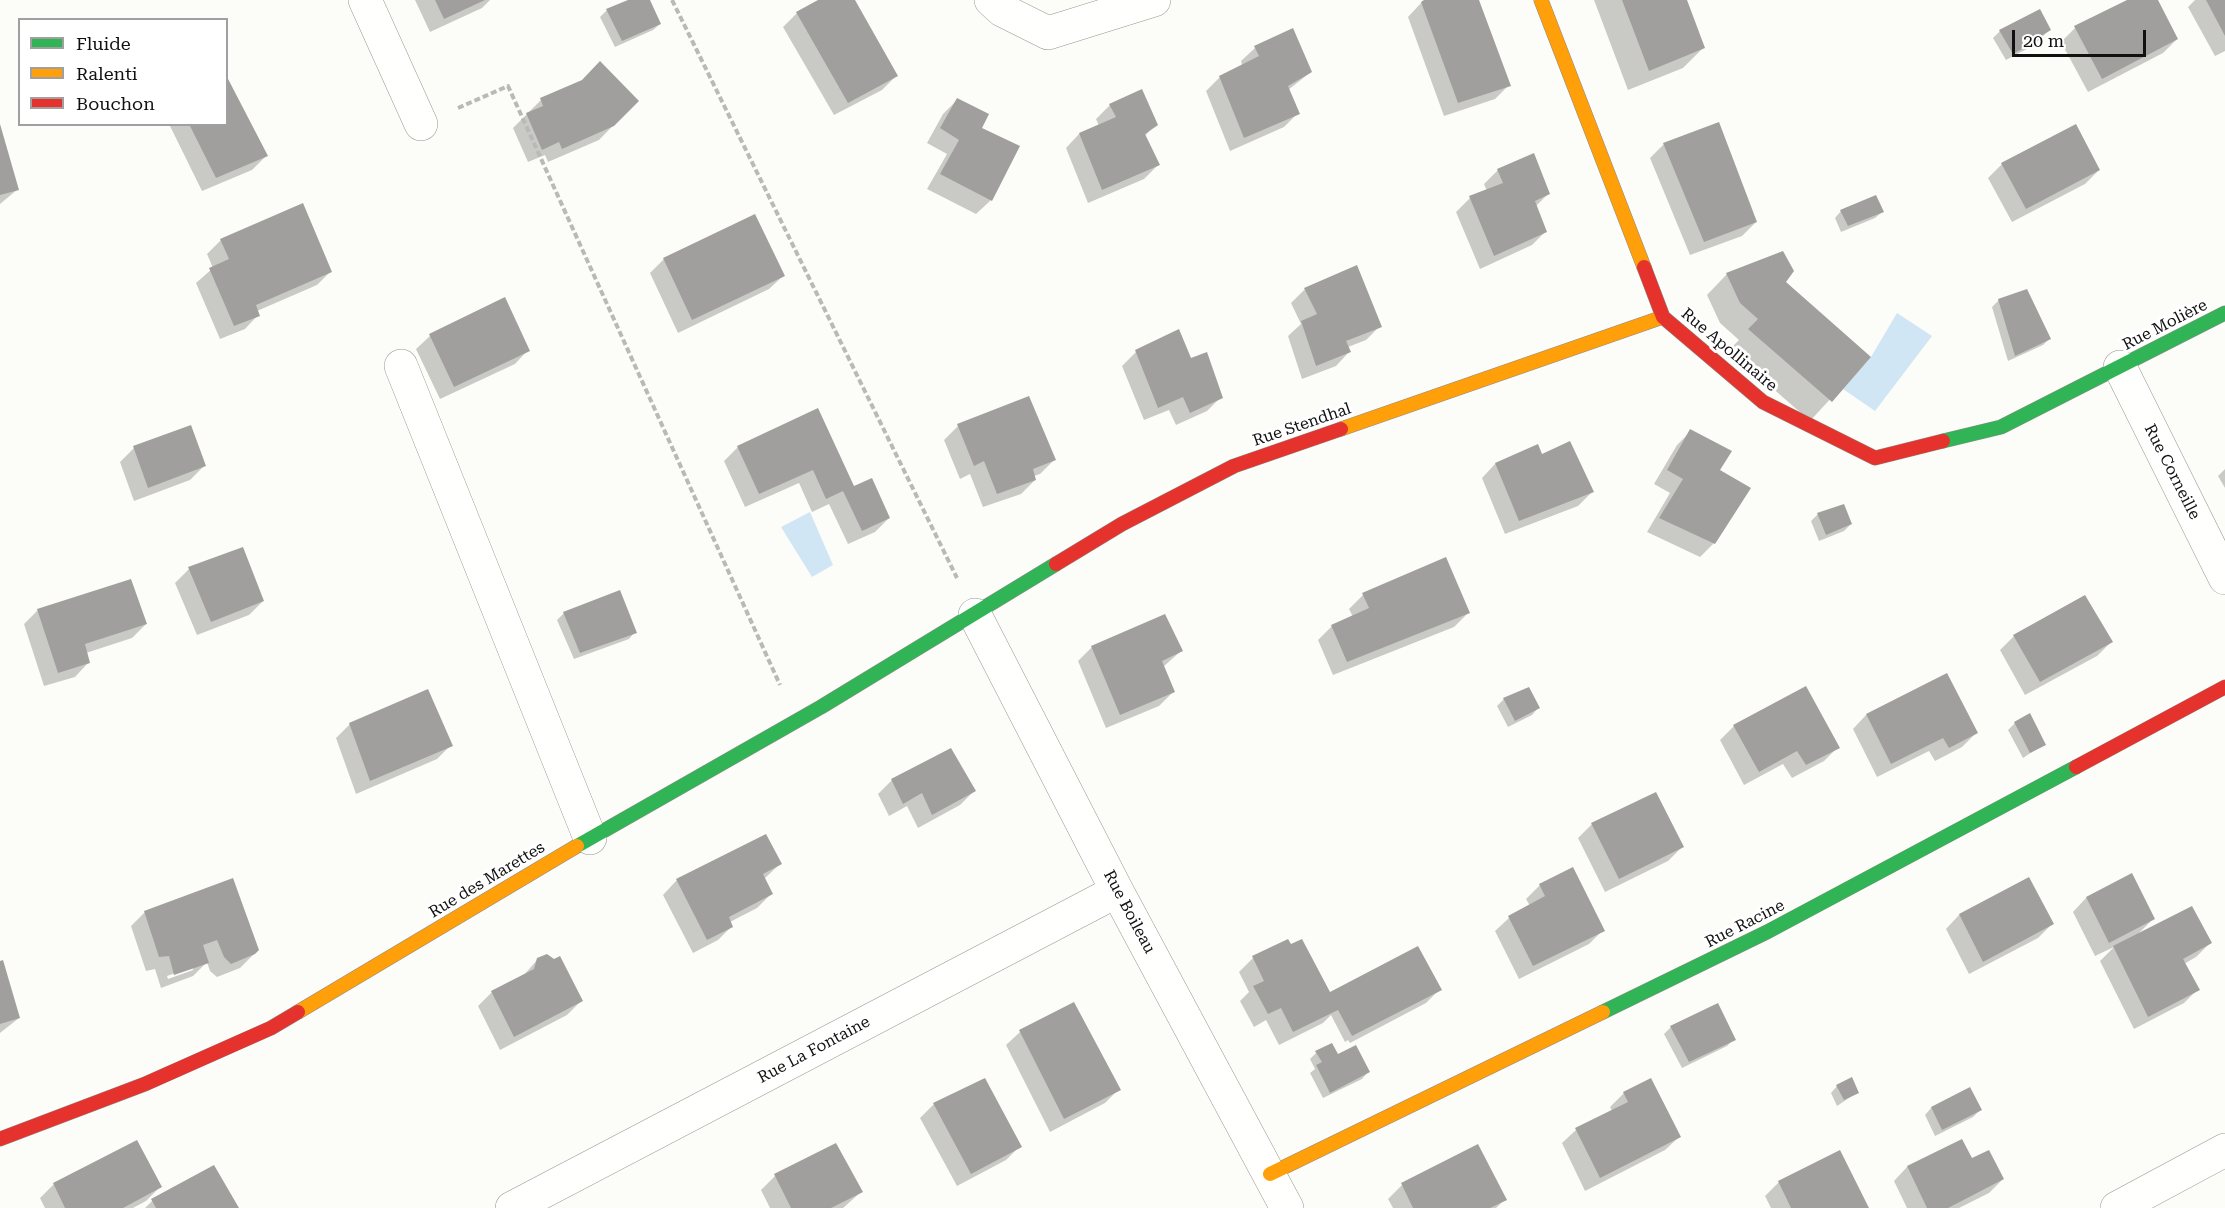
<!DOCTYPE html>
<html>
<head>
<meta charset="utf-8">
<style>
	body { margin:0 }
	#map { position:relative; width:2225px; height:1208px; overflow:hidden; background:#fcfcf8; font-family:"Roboto Serif",serif }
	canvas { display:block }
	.legend { position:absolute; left:18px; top:18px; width:210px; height:108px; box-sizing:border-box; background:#fff; border:2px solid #a0a0a0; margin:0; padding:8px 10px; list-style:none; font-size:18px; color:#111 }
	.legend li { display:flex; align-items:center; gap:12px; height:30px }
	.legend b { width:30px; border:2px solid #a0a0a0 }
	.scale { position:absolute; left:2012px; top:30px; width:134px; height:27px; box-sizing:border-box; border:3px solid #111; border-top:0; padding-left:8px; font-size:18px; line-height:21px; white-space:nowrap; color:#111; -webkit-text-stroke:4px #fff; paint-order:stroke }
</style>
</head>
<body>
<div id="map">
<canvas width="2225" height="1208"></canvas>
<ul class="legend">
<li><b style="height:8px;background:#30b455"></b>Fluide</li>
<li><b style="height:8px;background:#ff9f0a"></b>Ralenti</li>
<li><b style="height:8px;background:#e5322d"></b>Bouchon</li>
</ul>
<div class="scale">20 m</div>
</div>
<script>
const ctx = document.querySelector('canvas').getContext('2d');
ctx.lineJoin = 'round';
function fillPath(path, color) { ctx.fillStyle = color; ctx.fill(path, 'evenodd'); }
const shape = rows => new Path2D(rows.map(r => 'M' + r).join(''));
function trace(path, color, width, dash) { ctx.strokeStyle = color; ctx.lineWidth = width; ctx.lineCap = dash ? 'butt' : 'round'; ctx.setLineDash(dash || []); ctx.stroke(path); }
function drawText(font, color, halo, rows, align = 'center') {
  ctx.font = font + ' "Roboto Serif",serif'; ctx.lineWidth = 6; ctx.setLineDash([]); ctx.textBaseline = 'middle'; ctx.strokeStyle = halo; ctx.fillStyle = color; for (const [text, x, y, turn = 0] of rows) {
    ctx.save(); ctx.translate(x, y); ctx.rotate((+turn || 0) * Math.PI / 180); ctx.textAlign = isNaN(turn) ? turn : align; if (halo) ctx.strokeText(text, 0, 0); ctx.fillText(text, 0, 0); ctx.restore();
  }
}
fillPath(shape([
	[1897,313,1932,336,1875,411,1843,389,1871,357],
	[810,512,833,565,812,577,781,527]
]), '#d0e6f4');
fillPath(shape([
	[415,0,490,0,482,8,430,32],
	[631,0,649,0,660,24,653,30,615,47,600,17,607,10],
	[821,0,853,0,896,76,882,90,834,115,783,27,797,13],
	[1428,0,1477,0,1509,85,1495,99,1444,116,1408,17,1421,3],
	[1594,0,1685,0,1703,48,1683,68,1628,90],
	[2131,0,2156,0,2177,39,2163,53,2088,92,2061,42,2075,28],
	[2195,0,2225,0,2225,51,2215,56,2188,7],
	[1292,30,1311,72,1288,90,1298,113,1284,127,1230,151,1206,91,1220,77,1242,65,1241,61,1255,48],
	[2049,30,2034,45,2006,60,1993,38,2000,31],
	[582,81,637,101,599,140,548,162,545,155,528,162,513,128,541,100],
	[957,100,980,129,1018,147,990,201,976,214,927,189,947,154,927,143,943,114],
	[1110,105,1156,124,1145,136,1158,165,1144,179,1088,203,1066,148,1079,134,1099,126,1096,119],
	[169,124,226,124,266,156,252,170,202,191],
	[0,127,18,189,0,204],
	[1664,144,1756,222,1742,236,1690,255,1650,158],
	[2002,164,2099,170,2085,184,2012,222,1988,178],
	[1498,170,1548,194,1536,206,1546,231,1532,245,1480,269,1456,212,1470,198,1487,191,1484,184],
	[1841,211,1882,212,1875,218,1841,232,1835,218],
	[221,240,331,271,317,285,257,311,258,315,245,329,220,339,196,283,213,268,207,254],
	[664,259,783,276,769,289,678,333,650,273],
	[1356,267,1380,326,1366,340,1348,347,1349,352,1336,366,1302,379,1288,336,1301,324,1291,303,1304,290],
	[1727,274,1784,283,1869,357,1810,421,1729,350,1739,340,1720,323,1707,295],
	[1999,300,2049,339,2043,345,2008,361,1992,307],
	[1179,331,1191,360,1221,397,1207,411,1176,425,1169,410,1144,420,1122,366,1136,352],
	[430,336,528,350,515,364,440,399,416,349],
	[1028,398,1054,460,1040,474,1034,476,1035,480,1021,494,983,507,970,474,960,479,944,440,958,426],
	[817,410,853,488,889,518,875,532,848,544,829,504,812,512,799,483,745,507,724,461,738,447],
	[190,427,204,466,190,480,134,501,120,462,134,448],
	[1691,431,1718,471,1714,543,1700,557,1647,532,1670,493,1654,484,1677,445],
	[1540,453,1592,492,1578,506,1505,534,1482,478,1495,464],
	[2225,469,2225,488,2218,476],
	[1818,514,1851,524,1844,531,1819,541,1811,521],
	[189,569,263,601,249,615,197,635,175,583],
	[1363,595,1468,613,1454,627,1333,675,1318,640,1332,626,1353,617,1349,609],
	[38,610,146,624,132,638,86,653,88,663,75,677,44,686,24,624],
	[564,613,635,632,629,639,574,659,557,620],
	[2014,636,2111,642,2097,656,2025,695,2000,650],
	[1092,647,1181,651,1163,667,1173,692,1159,706,1106,728,1078,661],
	[1504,699,1538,708,1532,715,1508,727,1497,706],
	[1866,715,1976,733,1962,747,1935,761,1929,751,1877,777,1853,729],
	[2015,723,2044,744,2023,758,2008,730],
	[350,724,451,745,437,759,356,794,336,738],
	[1734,726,1838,747,1824,761,1792,778,1783,764,1744,785,1720,740],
	[892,780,974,791,960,805,918,828,907,806,889,816,878,794],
	[1592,824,1682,847,1668,861,1605,892,1578,838],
	[765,836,780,864,764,879,771,894,757,908,730,922,732,926,718,940,693,953,663,895,676,881],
	[2131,875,2153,919,2138,934,2210,943,2196,957,2184,964,2198,989,2184,1003,2134,1029,2100,961,2114,947,2095,956,2073,912,2086,898],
	[2029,879,2052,924,2038,938,1969,974,1946,929,1959,915],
	[1540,885,1603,930,1589,944,1519,979,1495,931,1509,918,1530,906,1526,899],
	[145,912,254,954,240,968,217,977,210,971,207,962,193,976,161,988,155,969,146,971,131,926],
	[193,967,193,970,168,979,167,976],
	[1253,958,1329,995,1440,989,1426,1003,1350,1043,1348,1040,1345,1042,1331,1015,1323,1023,1279,1045,1266,1020,1254,1027,1240,1001,1249,992,1239,972],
	[538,959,581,1001,567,1015,500,1050,478,1006,492,992,523,976],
	[0,962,19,1018,0,1033],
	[1671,1027,1734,1039,1727,1046,1682,1068,1664,1034],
	[1020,1032,1119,1089,1105,1103,1050,1132,1006,1045],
	[1316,1053,1337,1056,1368,1072,1362,1079,1323,1098,1310,1073,1315,1069,1310,1059],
	[1837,1086,1858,1092,1837,1106,1831,1093],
	[1969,1089,1980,1110,1973,1117,1935,1136,1925,1115,1931,1108],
	[1624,1093,1679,1137,1665,1150,1585,1191,1562,1143,1576,1130,1612,1111,1610,1107],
	[934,1104,1020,1146,1006,1160,957,1186,920,1118],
	[1961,1141,1971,1160,2003,1179,1989,1193,1959,1208,1907,1208,1894,1181,1907,1167],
	[136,1142,160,1187,146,1201,133,1208,45,1208,40,1198,54,1184],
	[775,1176,861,1192,843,1208,770,1208,761,1190],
	[1779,1182,1868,1208,1771,1208,1765,1196],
	[1402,1185,1505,1199,1496,1208,1393,1208,1388,1199],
	[152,1201,237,1208,145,1208]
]), '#0003');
fillPath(shape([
	[435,0,485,0,444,19],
	[628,0,650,0,661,24,622,41,606,9],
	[818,0,855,0,898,76,848,103,796,12],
	[1424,0,1479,0,1511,86,1458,103,1421,2],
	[1622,0,1687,0,1705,48,1649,71],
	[2127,0,2158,0,2178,39,2102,79,2074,26],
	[2206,0,2225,0,2225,36],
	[2040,9,2051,30,2041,36,2042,38,2013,54,1999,30],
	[1293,28,1312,72,1288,86,1300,114,1244,138,1219,76,1259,56,1254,46],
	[600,61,639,101,614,126,562,149,559,142,542,150,526,113,543,106,540,98,582,80],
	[226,75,268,156,216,178,189,124,226,124],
	[1142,89,1158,125,1145,134,1160,165,1102,190,1079,133,1116,117,1109,104],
	[957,98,989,114,982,128,1020,146,992,201,940,174,959,140,940,128],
	[1719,122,1757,222,1704,242,1663,143],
	[0,124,19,190,0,195],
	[2076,124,2100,170,2026,209,2001,163],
	[1534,153,1550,194,1535,201,1547,232,1494,256,1469,196,1503,183,1497,169],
	[1876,195,1884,212,1848,226,1840,210],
	[303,203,332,272,256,305,260,316,234,326,209,268,229,259,220,239],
	[755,214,785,276,692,320,663,258],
	[1783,251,1794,271,1786,282,1871,357,1832,402,1748,329,1758,319,1740,303,1726,273],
	[1357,265,1382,327,1346,341,1351,352,1316,366,1301,321,1317,314,1304,288],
	[2027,289,2051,339,2015,356,1998,299],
	[505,297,530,351,454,387,429,334],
	[1179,329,1191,358,1207,352,1223,398,1190,413,1183,397,1158,408,1135,350],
	[1029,396,1056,460,1033,469,1036,480,997,494,984,461,974,466,957,424],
	[818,408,854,486,872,478,890,518,862,531,843,491,826,499,813,470,759,494,737,446],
	[191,425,206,466,148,488,133,446],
	[1690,429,1732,451,1720,470,1751,488,1715,544,1659,518,1683,479,1667,470],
	[1570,441,1594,492,1519,521,1495,463,1538,444,1542,454],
	[1844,504,1852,524,1826,535,1817,513],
	[243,547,264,601,211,622,188,567],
	[1446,557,1470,613,1347,662,1331,625,1369,608,1362,593],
	[131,579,147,624,85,644,90,663,58,673,37,609],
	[620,590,637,633,580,653,563,612],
	[2085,595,2113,642,2040,682,2013,635],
	[1165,614,1183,651,1162,661,1175,692,1120,715,1091,646],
	[1947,673,1978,733,1949,748,1943,738,1891,764,1866,714],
	[1806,686,1840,748,1806,765,1797,751,1759,772,1733,725],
	[1529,687,1540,708,1515,721,1503,698],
	[428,689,453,746,370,781,349,723],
	[2030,713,2046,745,2030,753,2014,722],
	[951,748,976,791,932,815,922,793,903,804,891,779],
	[1656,792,1684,847,1619,879,1591,823],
	[766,834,782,864,763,874,773,894,729,917,733,927,707,940,676,879],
	[1573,867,1605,931,1533,966,1508,916,1545,896,1539,884],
	[2132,873,2155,919,2109,943,2086,897],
	[2029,877,2054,924,1983,962,1959,914],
	[233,878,259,950,255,954,231,964,224,957,217,940,203,945,209,963,174,975,169,956,159,957,144,911],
	[2192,906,2212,943,2183,959,2200,990,2148,1017,2113,946],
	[1288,939,1291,944,1302,939,1330,992,1418,946,1442,990,1352,1036,1338,1010,1293,1032,1281,1008,1268,1014,1253,986,1264,981,1252,956],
	[547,954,554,959,560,956,583,1001,514,1037,491,991,534,969,537,958],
	[3,960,20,1018,0,1024,0,961],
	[1074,1002,1121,1090,1064,1119,1019,1030],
	[1718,1003,1736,1040,1689,1062,1670,1026],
	[1332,1043,1338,1054,1356,1045,1370,1072,1330,1093,1316,1065,1322,1062,1315,1051],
	[1852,1077,1859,1093,1844,1100,1836,1085],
	[985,1078,1022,1147,971,1174,933,1103],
	[1651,1078,1681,1137,1600,1178,1575,1128,1628,1102,1623,1092],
	[1970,1087,1982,1110,1942,1130,1931,1107],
	[1962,1139,1972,1158,1989,1150,2004,1179,1948,1208,1927,1208,1907,1166],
	[137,1140,162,1187,123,1208,65,1208,53,1183],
	[836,1143,863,1192,831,1208,791,1208,774,1174],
	[1478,1144,1507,1200,1490,1208,1413,1208,1401,1183],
	[1840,1150,1869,1208,1791,1208,1778,1181],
	[214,1165,239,1208,156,1208,151,1199]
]), '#a09f9d');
const street = shape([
	[365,0,421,124],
	[991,0,1002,10,1048,33,1154,0],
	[401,366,590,838],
	[2120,367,2225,578],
	[975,615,1117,891,1287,1208],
	[512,1208,1117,891],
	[2117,1208,2225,1150]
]);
const fast = shape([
	[1943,441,2001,427,2225,313],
	[577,846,821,707,1056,564],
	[1603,1012,1767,932,2076,767]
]);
const slow = shape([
	[1541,0,1644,267],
	[1341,429,1663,317],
	[298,1012,577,846],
	[1270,1174,1603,1012]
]);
const jam = shape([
	[1644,267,1663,317,1763,402,1875,458,1943,441],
	[1056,564,1122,524,1234,466,1341,429],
	[2076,767,2225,687],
	[0,1139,145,1084,271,1028,298,1012]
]);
trace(street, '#979795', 34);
trace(fast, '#8d8d8c', 15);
trace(slow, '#8d8d8c', 15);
trace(jam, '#8d8d8c', 15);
trace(shape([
	[672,0,957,578],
	[458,108,508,86,780,685]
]), '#b9b9b8', 4, [6, 3]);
trace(street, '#fffffe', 33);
trace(fast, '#30b455', 14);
trace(slow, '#ff9f0a', 14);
trace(jam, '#e5322d', 14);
drawText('16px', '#111', '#fff', [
	["Rue Molière",2165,325,-27],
	["Rue Apollinaire",1729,350,40],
	["Rue Stendhal",1302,425,-19],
	["Rue Corneille",2172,472,63],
	["Rue des Marettes",487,880,-31],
	["Rue Boileau",1129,912,62],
	["Rue Racine",1745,924,-27],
	["Rue La Fontaine",814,1050,-28]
]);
</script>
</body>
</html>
